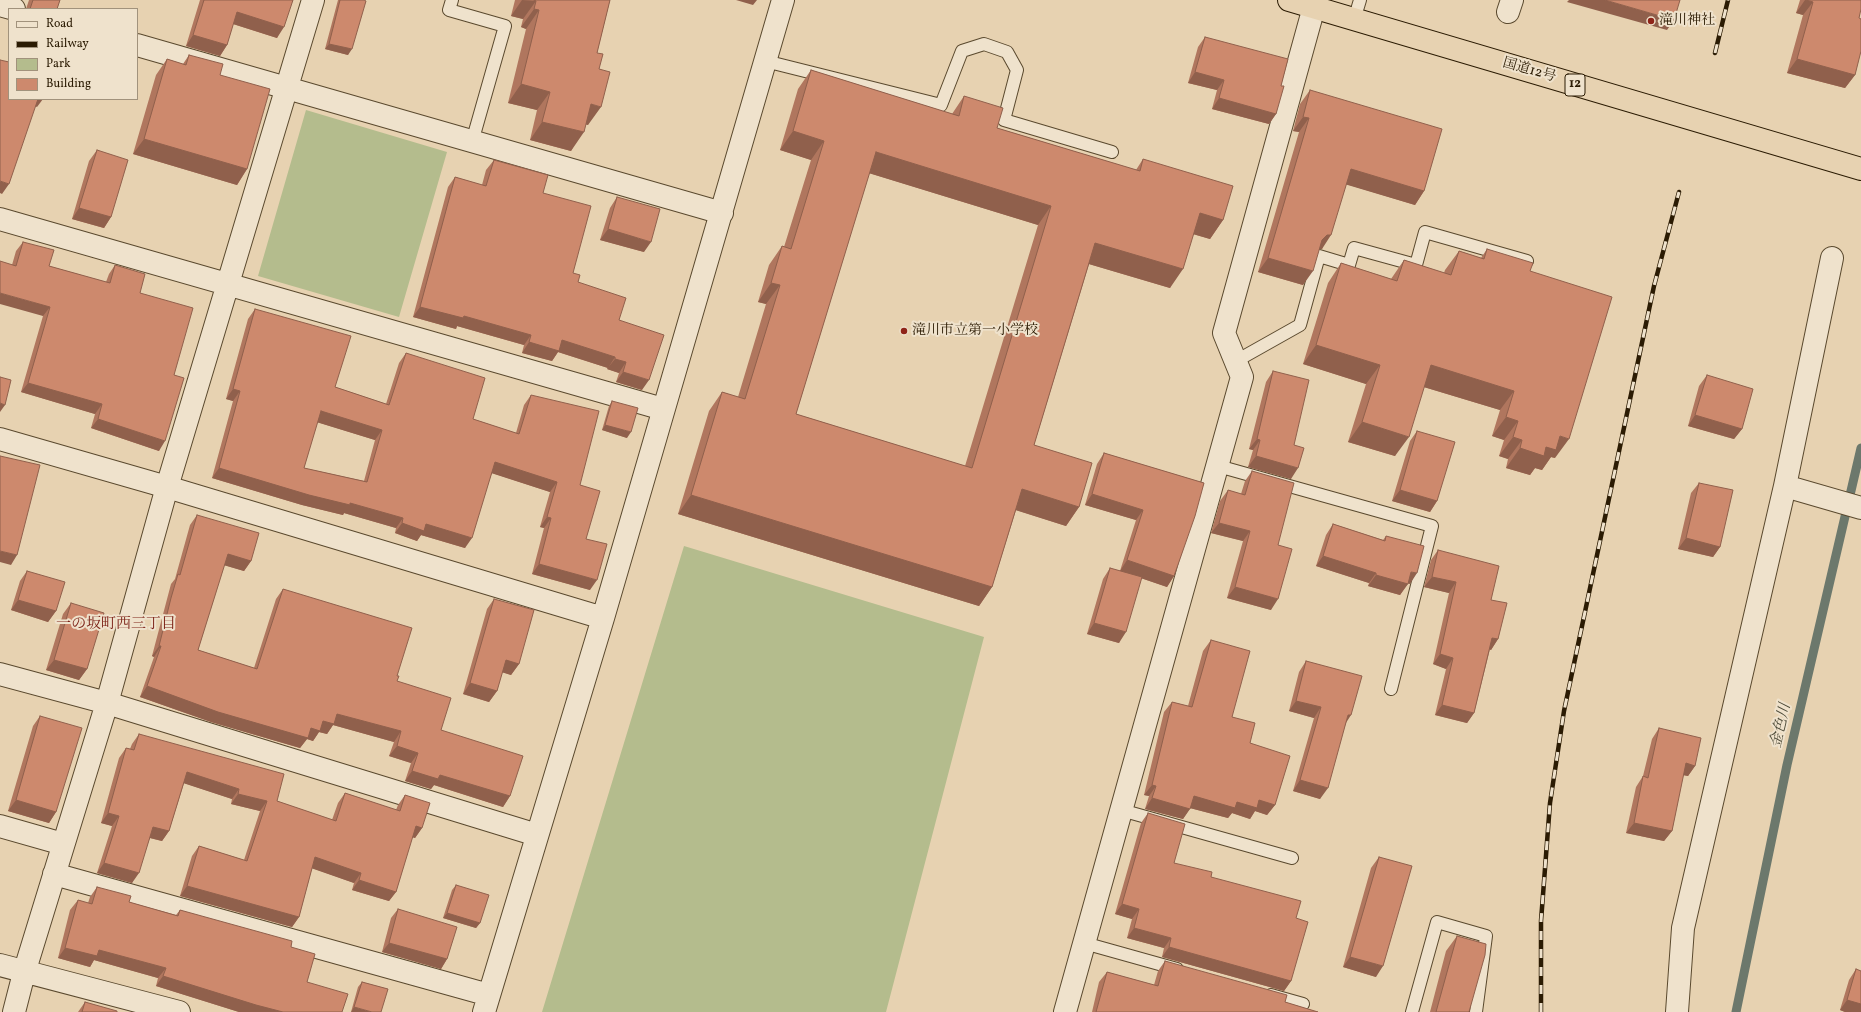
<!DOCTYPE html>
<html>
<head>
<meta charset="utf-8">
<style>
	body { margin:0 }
	#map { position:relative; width:1861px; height:1012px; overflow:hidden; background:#e7d2b1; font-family:Vollkorn,serif }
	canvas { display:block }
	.legend { position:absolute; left:8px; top:8px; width:130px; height:92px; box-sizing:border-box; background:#efe2cc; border:1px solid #a1927c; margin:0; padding:5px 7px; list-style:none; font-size:12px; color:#2b1b03 }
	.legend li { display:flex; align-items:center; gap:8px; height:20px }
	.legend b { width:20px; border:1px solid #a1927c }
</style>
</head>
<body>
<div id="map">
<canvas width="1861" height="1012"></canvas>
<ul class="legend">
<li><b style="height:5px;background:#efe2cc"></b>Road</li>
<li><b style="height:5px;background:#2b1b03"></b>Railway</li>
<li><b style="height:11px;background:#b4bc8d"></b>Park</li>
<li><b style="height:11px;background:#cd896d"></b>Building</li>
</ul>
</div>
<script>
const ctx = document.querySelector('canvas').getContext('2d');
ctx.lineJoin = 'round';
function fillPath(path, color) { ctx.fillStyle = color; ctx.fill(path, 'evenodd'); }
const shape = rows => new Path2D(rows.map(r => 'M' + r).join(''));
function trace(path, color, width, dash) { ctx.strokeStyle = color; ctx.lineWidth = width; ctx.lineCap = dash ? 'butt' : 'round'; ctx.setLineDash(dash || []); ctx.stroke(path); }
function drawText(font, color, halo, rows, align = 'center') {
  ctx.font = font + ' Vollkorn,"Noto Serif JP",serif'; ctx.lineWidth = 4; ctx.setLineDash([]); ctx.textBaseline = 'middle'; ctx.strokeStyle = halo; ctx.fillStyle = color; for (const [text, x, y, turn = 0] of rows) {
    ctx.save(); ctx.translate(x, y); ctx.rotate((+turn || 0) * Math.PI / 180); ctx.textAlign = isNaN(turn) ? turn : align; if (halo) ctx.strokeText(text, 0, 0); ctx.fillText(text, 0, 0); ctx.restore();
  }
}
fillPath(shape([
	[306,110,447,152,399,317,258,276],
	[684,546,984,637,886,1012,542,1012]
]), '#b4bc8d');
trace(shape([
	[1736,1012,1787,765,1861,448]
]), '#6c786c', 9);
const lane = shape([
	[452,0,449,10,505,26,472,142],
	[1354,20,1360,0],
	[765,61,941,105,962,51,984,44,1007,52,1017,70,1004,120,1112,152],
	[1236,361,1300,325,1319,256,1349,265,1354,248,1416,265,1425,232,1527,261],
	[1218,466,1432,526,1391,689],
	[1121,810,1292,858],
	[1084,943,1177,969],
	[1271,995,1303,1004],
	[1412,1012,1437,922,1486,936,1476,1012]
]);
const street = shape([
	[0,5,14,9],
	[1508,12,1512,0],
	[137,45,722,213],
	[0,219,663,409],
	[0,439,167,487,603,618],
	[1785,486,1832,258],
	[0,674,107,703,537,835],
	[0,826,63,844],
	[54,874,489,995],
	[0,965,179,1012],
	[14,1012,24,973,107,703,167,487,313,0],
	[484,1012,603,618,783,0],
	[1065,1012,1242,377,1224,333,1314,7],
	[1677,1012,1683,928,1785,486,1861,508]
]);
const highway = shape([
	[1289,0,1861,169]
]);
trace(lane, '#5a492e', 14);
trace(street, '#5a492e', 24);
trace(highway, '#2b1b03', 24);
trace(lane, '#efe2cc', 12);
trace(street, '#efe2cc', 22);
trace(highway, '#e7d2b1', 22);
const rail = shape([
	[1715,53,1728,0],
	[1541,1012,1541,921,1550,803,1564,711,1654,286,1679,192]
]);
trace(rail, '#2b1b03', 4.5);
trace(rail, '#efe2cc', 3, [9]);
fillPath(shape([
	[29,0,60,0,57,9,26,9],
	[200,0,293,0,277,38,233,24,227,45,220,56,186,46],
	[338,0,364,0,348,55,325,49],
	[515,0,610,0,597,53,599,69,588,125,585,124,571,151,530,140,537,110,508,103,526,29,521,27,523,19,511,16],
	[1800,0,1861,0,1859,18,1855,75,1845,88,1787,73,1803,15,1796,13],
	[1205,37,1281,86,1276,114,1269,124,1212,109,1217,90,1188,83,1198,47],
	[189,55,220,75,247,169,237,185,133,154,156,75,167,59,183,64],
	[811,70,952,114,964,96,997,128,1136,170,1143,159,1223,220,1210,239,1193,234,1170,288,1089,264,1034,445,1079,507,1066,526,1016,510,992,587,979,606,678,514,709,411,722,392,738,397,766,304,758,302,769,265,782,246,784,247,811,160,780,150,798,89],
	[869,173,1038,225,965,466,796,414],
	[1310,90,1424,191,1415,205,1346,184,1322,249,1319,249,1303,285,1258,272,1299,132,1293,131,1300,104],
	[97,150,111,217,104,228,72,219,89,161],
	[494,160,543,193,573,273,578,282,619,320,642,390,616,382,619,373,607,369,608,368,558,352,552,361,522,353,524,345,457,326,456,329,413,317,448,187,455,177,482,185,486,170],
	[617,197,644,252,600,240,610,208],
	[23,242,49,266,106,282,109,274,115,265,140,293,174,375,159,451,91,428,95,414,21,392,43,316,12,265,16,251],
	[1487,249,1530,271,1555,458,1551,457,1542,470,1535,468,1530,475,1506,468,1508,459,1499,456,1504,440,1492,436,1500,410,1424,387,1395,456,1348,442,1366,384,1303,364,1328,283,1341,263,1391,279,1404,260,1444,273,1445,270,1459,251,1481,258],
	[255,309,335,387,386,404,399,363,406,353,473,419,516,433,524,405,531,395,580,485,586,539,590,590,532,574,544,528,540,527,550,492,492,473,465,548,421,535,417,541,395,533,396,528,344,513,343,515,302,505,212,478,233,401,226,399,248,319],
	[317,422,375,440,364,481,304,468],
	[1273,371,1291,479,1248,467,1253,450,1249,449,1266,382],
	[1707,375,1742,429,1734,439,1688,426,1699,386],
	[612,401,627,438,602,430,609,406],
	[1417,431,1437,501,1430,512,1392,501,1410,441],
	[1104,453,1204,483,1174,576,1167,587,1141,578,1119,643,1087,634,1103,579,1110,568,1120,571,1136,520,1085,505,1097,464],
	[1252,471,1278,545,1271,610,1227,598,1243,541,1211,533,1220,501,1228,490,1241,494,1245,481],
	[1699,483,1720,547,1713,557,1678,549,1691,493],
	[197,515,251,561,244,571,224,565,198,650,254,668,276,599,283,589,397,676,397,681,441,730,510,796,503,807,434,785,431,789,405,781,411,763,389,756,394,742,333,725,327,734,319,732,313,741,307,739,300,748,211,722,140,697,154,657,152,656,171,584,175,579,190,525],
	[1333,524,1383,540,1386,536,1410,584,1408,583,1400,595,1368,586,1369,583,1316,566,1326,535],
	[1438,550,1491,600,1498,639,1491,650,1490,649,1474,713,1467,723,1435,715,1446,669,1433,664,1449,593,1424,587,1431,560],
	[27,571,56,611,48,622,11,610,20,581],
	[494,599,519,664,511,675,502,672,497,691,489,702,463,694,487,609],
	[71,603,87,669,79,680,46,670,63,614],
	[1211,640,1232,717,1250,743,1275,805,1267,815,1255,811,1250,819,1232,813,1228,818,1190,808,1183,819,1145,809,1149,796,1144,795,1164,712,1172,702,1188,706,1203,651],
	[1306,661,1346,723,1320,799,1293,791,1314,718,1289,711,1299,672],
	[40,716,56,812,49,823,8,811,33,726],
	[1659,728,1695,766,1688,776,1683,775,1672,831,1664,841,1626,833,1636,787,1643,776,1652,739],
	[139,734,277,801,332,820,338,803,345,793,396,810,398,805,405,795,422,828,415,838,412,837,396,892,389,901,352,890,354,883,312,868,299,917,292,927,180,896,192,856,199,846,244,860,260,811,231,804,232,799,184,783,169,831,162,841,150,838,132,883,97,873,112,826,101,823,119,758,126,748,130,749,132,744],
	[1148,813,1174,863,1296,918,1291,981,1284,991,1162,957,1164,948,1127,938,1132,919,1115,914,1141,823],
	[1379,857,1376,977,1343,967,1371,868],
	[456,885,480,923,476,928,443,918,452,890],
	[97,887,129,902,176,915,180,910,291,947,307,982,342,1012,239,1012,156,986,158,978,94,960,90,967,58,958,70,910,78,900,88,903,90,897],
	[398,909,447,959,441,969,382,952,391,918],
	[1457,936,1469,1012,1430,1012,1446,951],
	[1165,961,1285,1002,1318,1012,1092,1012,1099,982,1107,972,1154,985,1158,971],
	[1856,969,1861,1012,1845,1012,1840,1010,1849,980],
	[362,982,388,989,351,1012,358,987],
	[85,1002,117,1012,78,1012]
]), '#b0765e');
fillPath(shape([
	[522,0,536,1,523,19,511,16],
	[736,0,757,0,753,5],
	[1569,0,1605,0,1674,20,1667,30,1567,2],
	[1805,0,1813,2,1803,15,1796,13],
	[534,9,539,10,526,29,521,27],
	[237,12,284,27,277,38,230,23],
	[193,35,227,45,220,56,186,46],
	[329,44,352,49,348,55,325,49],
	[1797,59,1855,75,1845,88,1787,73],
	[1195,72,1224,80,1217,90,1188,83],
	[521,84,550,92,537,110,508,103],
	[1219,98,1276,114,1269,124,1212,109],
	[37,99,43,99,37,107,32,105],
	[591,104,601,107,588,125,578,122],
	[1303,117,1309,118,1299,132,1293,131],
	[542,122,584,132,571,151,530,140],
	[793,131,824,141,811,160,780,150],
	[144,139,247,169,237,185,133,154],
	[876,152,1051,206,1038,225,862,171],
	[1351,169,1424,191,1415,205,1341,183],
	[0,181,9,184,2,194,0,193],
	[79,208,111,217,104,228,72,219],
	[1200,213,1223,220,1210,239,1186,232],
	[608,229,651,242,644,252,600,240],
	[1327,235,1331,235,1322,249,1317,249,1322,240],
	[1095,243,1183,269,1170,288,1082,262],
	[1268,258,1313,271,1303,285,1258,272],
	[771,283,780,285,766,304,758,302],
	[0,293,50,307,43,316,0,304],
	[420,307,464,316,531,335,524,345,457,326,456,329,413,317],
	[562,340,615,357,608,368,558,352,552,361,522,353,529,342],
	[1316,345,1380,365,1366,384,1303,364],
	[615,359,626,362,619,373,607,369],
	[1431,365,1514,391,1500,410,1417,385],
	[623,372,649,380,642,390,616,382],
	[28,383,102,404,95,414,21,392],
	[233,389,240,391,233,401,226,399],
	[0,403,5,405,0,412],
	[321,411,382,430,375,440,313,421],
	[1695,415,1742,429,1734,439,1688,426],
	[1506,417,1518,421,1504,440,1492,436],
	[98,419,165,441,159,451,91,428],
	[1362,422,1409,437,1395,456,1348,442],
	[605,425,631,432,627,438,602,430],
	[1560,436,1569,439,1555,458,1551,457,1542,470,1535,468,1530,475,1506,468,1520,448,1546,447],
	[1513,437,1522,440,1508,459,1499,456],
	[1257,439,1260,440,1253,450,1249,449],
	[1256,456,1298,468,1291,479,1248,467],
	[495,462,557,482,550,492,488,472],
	[219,468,350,503,403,518,396,528,344,513,343,515,302,505,212,478],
	[1022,489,1079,507,1066,526,1009,508],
	[1400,490,1437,501,1430,512,1392,501],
	[1092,494,1143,510,1136,520,1085,505],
	[691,495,992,587,979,606,678,514],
	[547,517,551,518,544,528,540,527],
	[402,523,426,524,472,538,465,548,421,535,417,541,395,533],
	[1219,523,1250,531,1243,541,1211,533],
	[1686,538,1720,547,1713,557,1678,549],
	[0,551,17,555,11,565,0,562],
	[228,554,251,561,244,571,220,564],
	[1323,556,1376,573,1369,583,1316,566],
	[1127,560,1174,576,1167,587,1120,571],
	[539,564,597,580,590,590,532,574],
	[1411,572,1417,573,1410,584,1404,582],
	[1376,575,1408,584,1400,595,1368,586],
	[1432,577,1456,582,1449,593,1424,587],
	[1235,587,1278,599,1271,610,1227,598],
	[18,600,56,611,48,622,11,610],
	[1094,623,1126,632,1119,643,1087,634],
	[1492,638,1498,639,1491,650,1485,648],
	[159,646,161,646,154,657,152,656],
	[1440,654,1453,658,1446,669,1433,664],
	[54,660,87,669,79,680,46,670],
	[506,660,519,664,511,675,498,671],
	[470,683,497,691,489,702,463,694],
	[147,686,311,728,337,714,401,731,394,742,333,725,327,734,319,732,313,741,307,739,300,748,211,722,140,697],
	[1296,701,1321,707,1314,718,1289,711],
	[1442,705,1474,713,1467,723,1435,715],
	[1348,715,1351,715,1344,726],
	[397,746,418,753,411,763,389,756],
	[1686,763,1695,766,1688,776,1678,774],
	[412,771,440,775,510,796,503,807,434,785,431,789,405,781],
	[187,772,239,789,232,799,180,782],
	[1300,780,1328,788,1320,799,1293,791],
	[1152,785,1156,786,1149,796,1144,795],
	[238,794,267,801,260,811,231,804],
	[1194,796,1237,802,1259,800,1275,805,1267,815,1255,811,1250,819,1232,813,1228,818,1186,807],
	[1152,798,1190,809,1183,819,1145,809],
	[16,800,56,812,49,823,8,811],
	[108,813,119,816,112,826,101,823],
	[1634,823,1672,831,1664,841,1626,833],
	[416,826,422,828,415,838,409,836],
	[153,827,169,831,162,841,146,837],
	[315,857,361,873,354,883,308,867],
	[104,863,139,873,132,883,97,873],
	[359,880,396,892,389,901,352,890],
	[187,886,299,917,292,927,180,896],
	[1122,904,1139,909,1132,919,1115,914],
	[447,913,480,923,476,928,443,918],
	[1134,928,1171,938,1164,948,1127,938],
	[389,943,447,959,441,969,382,952],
	[1169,947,1291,981,1284,991,1162,957],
	[65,948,99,950,166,968,158,978,94,960,90,967,58,958],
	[1350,957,1383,966,1376,977,1343,967],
	[163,976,283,1012,239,1012,156,986],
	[1847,1000,1861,1004,1861,1012,1845,1012,1840,1010],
	[354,1007,372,1012,351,1012]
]), '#90604c');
const building = shape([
	[33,0,60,0,57,9,30,9,33,0],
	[204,0,293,0,284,27,237,12,227,45,193,35,204,0],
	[340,0,364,0,366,1,352,49,329,44,340,0],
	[534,0,610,0,597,53,603,54,599,69,610,72,601,107,591,104,584,132,542,122,550,92,521,84,539,10,534,9,536,1,534,0],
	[1605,0,1680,0,1674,20,1605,0],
	[1806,0,1861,0,1861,9,1859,18,1861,19,1861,51,1855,75,1797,59,1813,2,1806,0],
	[1205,37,1288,59,1281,86,1284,86,1276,114,1219,98,1224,80,1195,72,1205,37],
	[189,55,223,64,220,75,270,89,247,169,144,139,167,59,186,65,189,55],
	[0,60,9,62,9,99,38,99,9,184,0,181,0,60],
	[811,70,959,116,964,96,1003,108,997,128,1140,171,1143,159,1233,186,1223,220,1200,213,1183,269,1095,243,1034,445,1092,463,1079,507,1022,489,992,587,691,495,722,392,745,399,780,285,771,283,782,246,791,249,824,141,793,131,811,70],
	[876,152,1051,206,972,468,796,414,876,152],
	[1310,90,1442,129,1424,191,1351,169,1331,235,1327,235,1322,240,1313,271,1268,258,1309,118,1303,117,1310,90],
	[97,150,128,160,111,217,79,208,97,150],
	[494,160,548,175,543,193,591,206,573,273,580,275,578,282,626,298,619,320,664,335,649,380,623,372,626,362,615,359,615,357,562,340,559,351,529,342,531,335,464,316,463,318,420,307,455,177,486,186,494,160],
	[617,197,660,209,651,242,608,229,617,197],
	[23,242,54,250,49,266,110,283,115,265,145,274,140,293,193,308,174,375,184,378,165,441,98,419,102,404,28,383,50,307,0,293,0,261,16,266,23,242],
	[1487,249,1533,263,1530,271,1612,297,1569,439,1560,436,1556,450,1546,447,1544,456,1520,448,1522,440,1513,437,1518,421,1506,417,1514,391,1431,365,1409,437,1362,422,1380,365,1316,345,1341,263,1397,281,1404,260,1451,275,1459,251,1484,259,1487,249],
	[255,309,351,336,335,387,389,405,406,353,485,378,473,419,519,434,531,395,599,411,580,485,600,491,586,539,607,544,597,580,539,564,551,518,547,517,557,482,495,462,472,538,426,524,424,531,402,523,403,518,350,503,350,505,309,495,219,468,240,391,233,389,255,309],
	[321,411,382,430,367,482,304,468,321,411],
	[1273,371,1309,380,1294,445,1304,448,1298,468,1256,456,1260,440,1257,439,1273,371],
	[1707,375,1753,389,1742,429,1695,415,1707,375],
	[0,377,11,380,5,405,0,403,0,377],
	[612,401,638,408,631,432,605,425,612,401],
	[1417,431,1455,442,1437,501,1400,490,1417,431],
	[1104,453,1204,483,1195,516,1174,576,1127,560,1143,510,1092,494,1104,453],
	[0,456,40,465,17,555,0,551,0,456],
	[1252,471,1294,483,1278,545,1292,549,1278,599,1235,587,1250,531,1219,523,1228,490,1245,495,1252,471],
	[1699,483,1733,490,1720,547,1686,538,1699,483],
	[197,515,259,533,251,561,228,554,198,650,257,669,283,589,412,628,397,676,399,676,397,681,451,698,441,730,523,756,510,796,440,775,438,779,412,771,418,753,397,746,401,731,337,714,334,724,323,721,320,731,311,728,308,738,218,712,147,686,161,646,159,646,171,598,178,574,180,575,197,515],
	[1333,524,1385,541,1386,536,1424,546,1417,573,1411,572,1408,584,1376,575,1376,573,1323,556,1333,524],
	[1438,550,1499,566,1491,600,1507,603,1498,639,1492,638,1474,713,1442,705,1453,658,1440,654,1456,582,1432,577,1438,550],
	[1110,568,1142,577,1126,632,1094,623,1110,568],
	[27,571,65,582,56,611,18,600,27,571],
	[494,599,534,610,519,664,506,660,497,691,470,683,494,599],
	[71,603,104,613,87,669,54,660,71,603],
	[1211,640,1250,651,1232,717,1255,723,1250,743,1290,756,1275,805,1259,800,1257,808,1237,802,1235,808,1194,796,1190,809,1152,798,1156,786,1152,785,1172,702,1192,707,1211,640],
	[1306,661,1362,676,1351,715,1348,715,1328,788,1300,780,1321,707,1296,701,1306,661],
	[40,716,82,728,56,812,16,800,40,716],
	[1659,728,1701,738,1695,766,1686,763,1672,831,1634,823,1643,776,1648,778,1659,728],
	[139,734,284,774,277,801,336,821,345,793,400,811,405,795,430,803,422,828,416,826,396,892,359,880,361,873,315,857,299,917,187,886,199,846,247,861,267,801,238,794,239,789,187,772,169,831,153,827,139,873,104,863,119,816,108,813,126,748,134,750,139,734],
	[1148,813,1185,824,1174,863,1212,872,1211,877,1301,901,1296,918,1308,922,1291,981,1169,947,1171,938,1134,928,1139,909,1122,904,1148,813],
	[1379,857,1412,866,1383,966,1350,957,1379,857],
	[456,885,489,895,480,923,447,913,456,885],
	[97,887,131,896,129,902,178,916,180,910,292,941,291,947,315,954,307,982,348,994,342,1012,283,1012,256,1005,163,976,166,968,99,950,97,956,65,948,78,900,92,904,97,887],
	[398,909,457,927,447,959,389,943,398,909],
	[1457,936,1486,944,1485,955,1469,1012,1436,1012,1457,936],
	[1165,961,1287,995,1285,1002,1318,1012,1096,1012,1107,972,1158,986,1165,961],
	[1856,969,1861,971,1861,1004,1847,1000,1856,969],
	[362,982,388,989,381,1012,372,1012,354,1007,362,982],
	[85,1002,117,1011,117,1012,82,1012,85,1002]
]);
fillPath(building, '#cd896d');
trace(building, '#90604c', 1);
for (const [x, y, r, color] of [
	[1651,21,4,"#8f2418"],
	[904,331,4,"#8f2418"]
]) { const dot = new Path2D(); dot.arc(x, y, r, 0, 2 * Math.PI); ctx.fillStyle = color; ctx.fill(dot); trace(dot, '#efe2cc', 1.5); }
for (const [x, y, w] of [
	[1575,85,20]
]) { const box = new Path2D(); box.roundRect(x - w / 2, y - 11, w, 22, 3); ctx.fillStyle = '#efe2cc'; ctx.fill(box); trace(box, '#2b1b03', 1); }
drawText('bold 13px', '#2b1b03', null, [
	["12",1575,85]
]);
drawText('14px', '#2b1b03', '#efe2cc', [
	["滝川神社",1659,21],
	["滝川市立第一小学校",912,331]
], 'left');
drawText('14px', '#2b1b03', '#efe2cc', [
	["国道12号",1529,71,16]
]);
drawText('15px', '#7a1f14', '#efe2cc', [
	["一の坂町西三丁目",116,625]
]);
drawText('italic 15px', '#4c4a38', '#efe2cc', [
	["金色川",1782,726,-77]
]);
</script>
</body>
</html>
